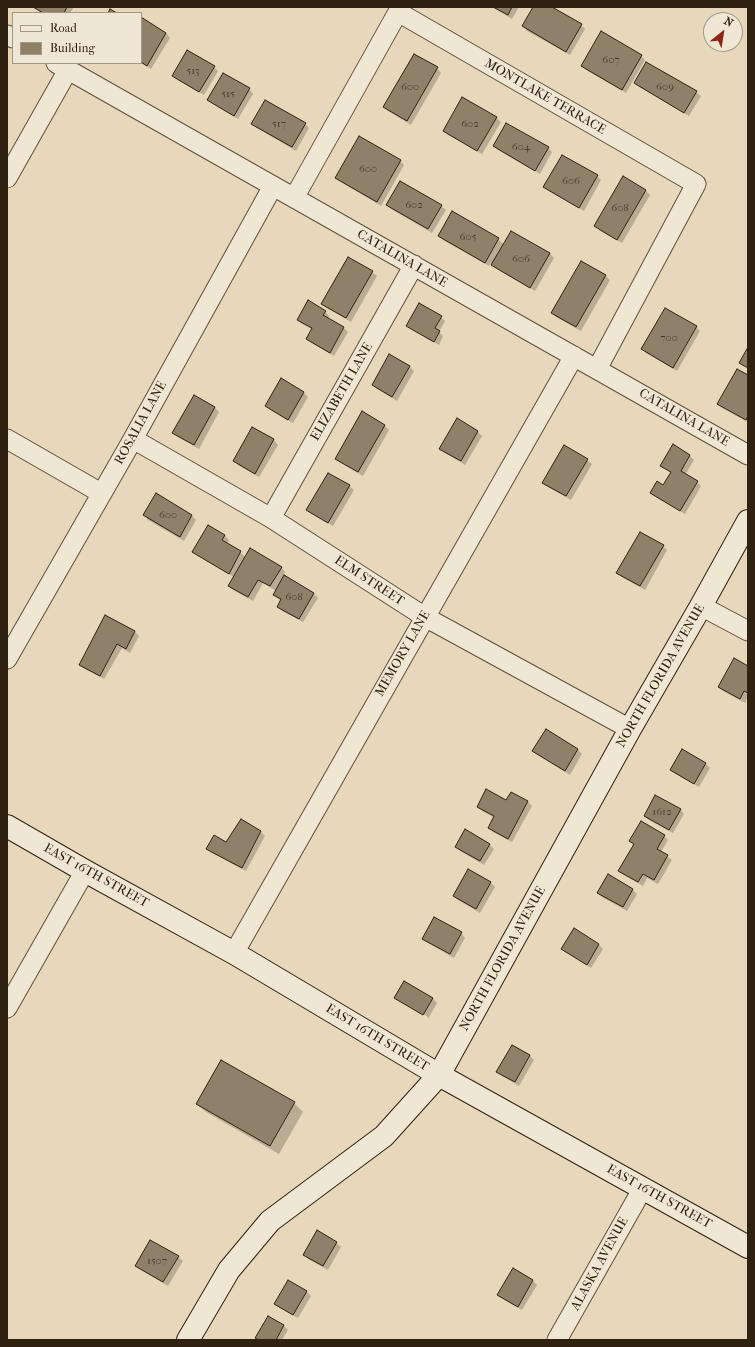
<!DOCTYPE html>
<html>
<head>
<meta charset="utf-8">
<style>
	body { margin:0 }
	#map { position:relative; width:755px; height:1347px; overflow:hidden; background:#e7d8bb; font-family:"IM FELL French Canon",serif }
	canvas { display:block }
	.frame { position:absolute; inset:0; border:8px solid #302210; pointer-events:none }
	.legend { position:absolute; left:12px; top:12px; width:130px; height:52px; box-sizing:border-box; background:#efe6d3; border:1px solid #a39885; margin:0; padding:5px 7px; list-style:none; font-size:12px; color:#302210 }
	.legend li { display:flex; align-items:center; gap:8px; height:20px }
	.legend b { width:20px; border:1px solid #a39885 }
	.north { position:absolute; left:703px; top:12px; width:40px; height:40px; box-sizing:border-box; background:#efe6d3; border:1px solid #a39885; border-radius:50%; rotate:30deg; font-size:11px; font-weight:700; line-height:16px; text-align:center; color:#302210 }
	.north::after { content:''; display:block; margin:auto; width:14px; height:18px; background:#8f2418; clip-path:polygon(50% 0,100% 100%,50% 72%,0 100%) }
</style>
</head>
<body>
<div id="map">
<canvas width="755" height="1347"></canvas>
<div class="frame"></div>
<ul class="legend">
<li><b style="height:5px;background:#efe6d3"></b>Road</li>
<li><b style="height:11px;background:#8f8169"></b>Building</li>
</ul>
<div class="north">N</div>
</div>
<script>
const ctx = document.querySelector('canvas').getContext('2d');
ctx.lineJoin = 'round';
function fillPath(path, color) { ctx.fillStyle = color; ctx.fill(path, 'evenodd'); }
const shape = rows => new Path2D(rows.map(r => 'M' + r).join(''));
function trace(path, color, width, dash) { ctx.strokeStyle = color; ctx.lineWidth = width; ctx.lineCap = dash ? 'butt' : 'round'; ctx.setLineDash(dash || []); ctx.stroke(path); }
function drawText(font, color, halo, rows, align = 'center') {
  ctx.font = font + ' "IM FELL French Canon",serif'; ctx.lineWidth = 4; ctx.setLineDash([]); ctx.textBaseline = 'middle'; ctx.strokeStyle = halo; ctx.fillStyle = color; for (const [text, x, y, turn = 0] of rows) {
    ctx.save(); ctx.translate(x, y); ctx.rotate((+turn || 0) * Math.PI / 180); ctx.textAlign = isNaN(turn) ? turn : align; if (halo) ctx.strokeText(text, 0, 0); ctx.fillText(text, 0, 0); ctx.restore();
  }
}
fillPath(shape([
	[34,7,74,7,70,13,41,13],
	[492,7,519,7,512,19],
	[534,7,550,7,581,25,585,29,570,55,527,31,523,26],
	[141,19,166,33,170,38,151,69,141,63],
	[641,56,645,60,626,93,586,70,582,66],
	[214,67,218,71,204,95,178,80,174,76],
	[437,68,441,73,411,125,388,111,384,107],
	[635,83,696,92,701,96,689,116,639,87],
	[249,89,253,94,238,119,213,104,209,100],
	[496,118,501,122,482,154,448,135,444,131],
	[253,124,305,124,309,128,296,151,257,128],
	[494,146,548,148,552,152,540,174,498,150],
	[400,161,404,165,381,206,341,182,337,178],
	[597,176,601,180,584,211,549,191,545,187],
	[624,178,646,191,650,195,622,243,600,231,596,226],
	[387,205,441,206,446,210,432,233,391,209],
	[511,232,550,254,554,258,535,291,497,269,491,263,489,266,443,240,439,235,498,239,504,245],
	[581,262,606,276,610,280,581,331,556,317,552,312],
	[372,272,377,276,351,322,327,308,323,304],
	[325,311,329,316,328,319,344,328,348,332,334,356,312,343,307,339,313,330,302,324,298,320],
	[441,317,445,321,439,332,443,336,439,345,412,330,407,326],
	[696,327,700,331,677,371,646,353,642,349],
	[410,367,414,371,397,401,377,389,373,385],
	[748,376,748,422,722,408,718,404],
	[304,393,308,397,293,423,270,410,266,406],
	[194,396,215,408,219,412,199,449,178,437,174,433],
	[457,420,478,432,482,436,465,465,445,453,440,449],
	[385,426,389,430,363,476,341,463,336,459],
	[253,428,274,440,278,445,259,477,238,465,234,461],
	[673,446,690,456,694,460,685,475,697,482,701,486,685,514,656,497,651,492,663,486,671,473,661,465],
	[587,460,592,464,571,500,548,487,544,482],
	[349,486,354,490,333,526,312,514,308,510],
	[156,495,192,516,196,520,184,541,148,520,144,515],
	[209,526,225,536,229,540,227,544,240,552,245,557,281,567,285,572,283,576,313,593,318,598,303,622,282,611,278,607,281,601,274,595,276,591,263,583,253,601,233,590,229,585,234,577,198,556,193,552],
	[663,546,667,550,645,590,622,577,618,573],
	[106,616,135,632,139,636,130,653,122,648,104,679,85,669,80,665],
	[748,667,748,696,745,703,723,691,719,686],
	[546,730,578,750,582,754,570,775,538,755,533,751],
	[683,750,706,764,710,768,699,787,676,774,672,770],
	[527,801,532,806,512,842,493,832,489,828,495,818,482,811,478,807,507,802],
	[680,809,684,814,673,833,649,820,645,816],
	[261,832,265,836,246,871,212,853,208,849,227,844],
	[664,836,668,840,661,852,672,860,658,884,647,878,643,886,624,875,620,871,634,845,630,841],
	[490,845,494,849,484,865,460,851,456,847],
	[469,871,491,883,495,887,480,913,458,900,454,896],
	[608,876,633,890,637,894,627,911,602,897,598,892],
	[574,930,599,945,603,949,591,968,567,953,562,949],
	[461,933,465,938,454,958,428,943,423,939],
	[404,982,433,999,437,1003,428,1019,428,1017,399,1000,399,1001,395,998],
	[512,1046,530,1056,534,1060,519,1086,502,1076,498,1072],
	[222,1061,294,1103,303,1112,279,1154,206,1112,197,1104],
	[151,1241,178,1257,183,1261,168,1286,141,1270,136,1266],
	[336,1243,341,1247,328,1270,308,1259,304,1254],
	[513,1269,533,1281,537,1285,522,1310,503,1299,499,1294],
	[288,1282,307,1292,311,1296,298,1318,280,1308,276,1304],
	[268,1317,284,1326,288,1330,282,1340,259,1340,256,1337]
]), '#0003');
const building = shape([
	[33,7,67,7,64,13,43,13,33,7],
	[493,7,512,7,508,15,493,7],
	[533,7,552,7,582,24,566,52,522,26,533,7],
	[110,9,117,13,108,13,110,9],
	[141,17,166,33,147,66,141,62,141,17],
	[601,31,642,55,622,90,581,66,601,31],
	[187,50,215,66,199,92,172,76,187,50],
	[414,54,438,67,407,121,383,107,414,54],
	[646,62,697,91,684,113,634,83,646,62],
	[223,73,250,88,234,116,207,100,223,73],
	[462,97,497,117,477,151,443,131,462,97],
	[265,100,306,123,292,147,251,124,265,100],
	[506,123,549,147,535,171,493,146,506,123],
	[359,136,401,160,377,202,335,178,359,136],
	[562,155,598,175,579,208,543,187,562,155],
	[623,176,646,190,617,240,594,226,623,176],
	[400,181,442,205,428,229,386,205,400,181],
	[452,211,499,238,485,263,438,236,452,211],
	[511,231,550,253,530,288,491,265,511,231],
	[348,257,373,271,346,318,321,304,348,257],
	[581,261,606,275,576,327,551,313,581,261],
	[308,300,326,311,323,315,344,327,330,353,306,339,312,328,297,320,308,300],
	[419,303,442,316,435,328,440,331,434,342,406,326,419,303],
	[665,308,697,326,673,368,641,349,665,308],
	[748,347,748,368,739,363,748,347],
	[389,354,410,366,392,397,372,385,389,354],
	[737,369,748,375,748,416,746,420,717,404,737,369],
	[281,378,304,392,288,420,265,406,281,378],
	[194,395,215,407,194,445,172,433,194,395],
	[362,411,385,425,358,472,335,459,362,411],
	[457,418,478,431,461,461,439,449,457,418],
	[252,427,274,439,255,474,233,461,252,427],
	[673,444,690,455,681,471,698,481,680,511,650,493,657,481,663,485,671,472,660,466,673,444],
	[564,445,588,459,566,496,542,483,564,445],
	[328,473,350,485,328,523,306,510,328,473],
	[156,493,192,515,180,537,143,515,156,493],
	[208,525,225,535,222,540,241,551,229,574,192,552,208,525],
	[640,532,664,545,640,586,616,573,640,532],
	[250,548,282,567,270,586,258,580,248,597,228,586,250,548],
	[284,575,314,593,299,619,277,607,281,599,273,595,284,575],
	[105,615,135,631,126,649,117,644,100,676,79,665,105,615],
	[734,658,748,666,748,693,744,691,740,699,718,687,734,658],
	[546,729,578,749,565,771,532,751,546,729],
	[682,749,706,763,694,784,670,770,682,749],
	[486,789,506,800,511,792,528,801,508,839,488,828,494,816,477,807,486,789],
	[655,795,681,809,669,830,644,816,655,795],
	[241,819,261,831,242,868,206,849,214,835,226,842,241,819],
	[641,821,665,835,657,849,668,855,654,880,643,874,638,882,618,871,634,844,629,841,641,821],
	[465,829,490,844,480,861,455,847,465,829],
	[468,869,491,882,476,909,453,896,468,869],
	[608,874,633,889,623,907,597,893,608,874],
	[434,917,462,932,450,954,422,939,434,917],
	[574,928,599,944,587,965,561,949,574,928],
	[404,981,433,998,423,1015,394,998,404,981],
	[512,1045,530,1055,515,1082,496,1072,512,1045],
	[221,1060,295,1102,270,1146,196,1104,221,1060],
	[317,1230,337,1242,323,1266,303,1255,317,1230],
	[150,1240,179,1256,163,1282,135,1266,150,1240],
	[513,1268,533,1280,518,1307,497,1295,513,1268],
	[288,1280,307,1291,293,1315,274,1304,288,1280],
	[268,1316,284,1325,276,1340,259,1340,255,1338,268,1316]
]);
fillPath(building, '#8f8169');
trace(building, '#302210', 1);
const street = shape([
	[7,35,13,38],
	[56,63,748,455],
	[7,178,68,70],
	[294,198,398,12,696,184,597,369],
	[7,439,101,493],
	[133,439,271,518,425,617,630,729],
	[271,518,414,265],
	[701,606,748,631],
	[7,659,133,439,273,186],
	[234,953,574,356],
	[7,1008,85,871],
	[557,1340,643,1188]
]);
const secondary = shape([
	[7,826,85,871,234,953,439,1075,748,1247],
	[188,1340,229,1270,270,1221,384,1136,439,1075,630,729,701,606,748,521]
]);
trace(street, '#5e503b', 21);
trace(secondary, '#302210', 24);
trace(street, '#efe6d3', 19);
trace(secondary, '#efe6d3', 22);
drawText('11px', '#483a26', null, [
	["607",611,60],
	["513",193,71],
	["600",410,87],
	["609",665,87],
	["515",228,94],
	["517",279,124],
	["602",470,124],
	["604",521,147],
	["600",368,169],
	["606",571,181],
	["602",414,205],
	["608",620,208],
	["605",468,237],
	["606",521,259],
	["700",669,338],
	["600",168,515],
	["608",294,597],
	["1612",662,812],
	["1507",157,1261]
]);
drawText('13px', '#302210', '#efe6d3', [
	["MONTLAKE TERRACE",545,97,30],
	["CATALINA LANE",402,259,30],
	["ELIZABETH LANE",342,392,-60],
	["CATALINA LANE",684,418,30],
	["ROSALIA LANE",141,423,-61],
	["ELM STREET",369,581,33],
	["MEMORY LANE",403,654,-60],
	["NORTH FLORIDA AVENUE",661,676,-60],
	["EAST 16TH STREET",96,876,29],
	["NORTH FLORIDA AVENUE",503,959,-61],
	["EAST 16TH STREET",377,1038,31],
	["EAST 16TH STREET",659,1197,29],
	["ALASKA AVENUE",600,1264,-61]
]);
</script>
</body>
</html>
